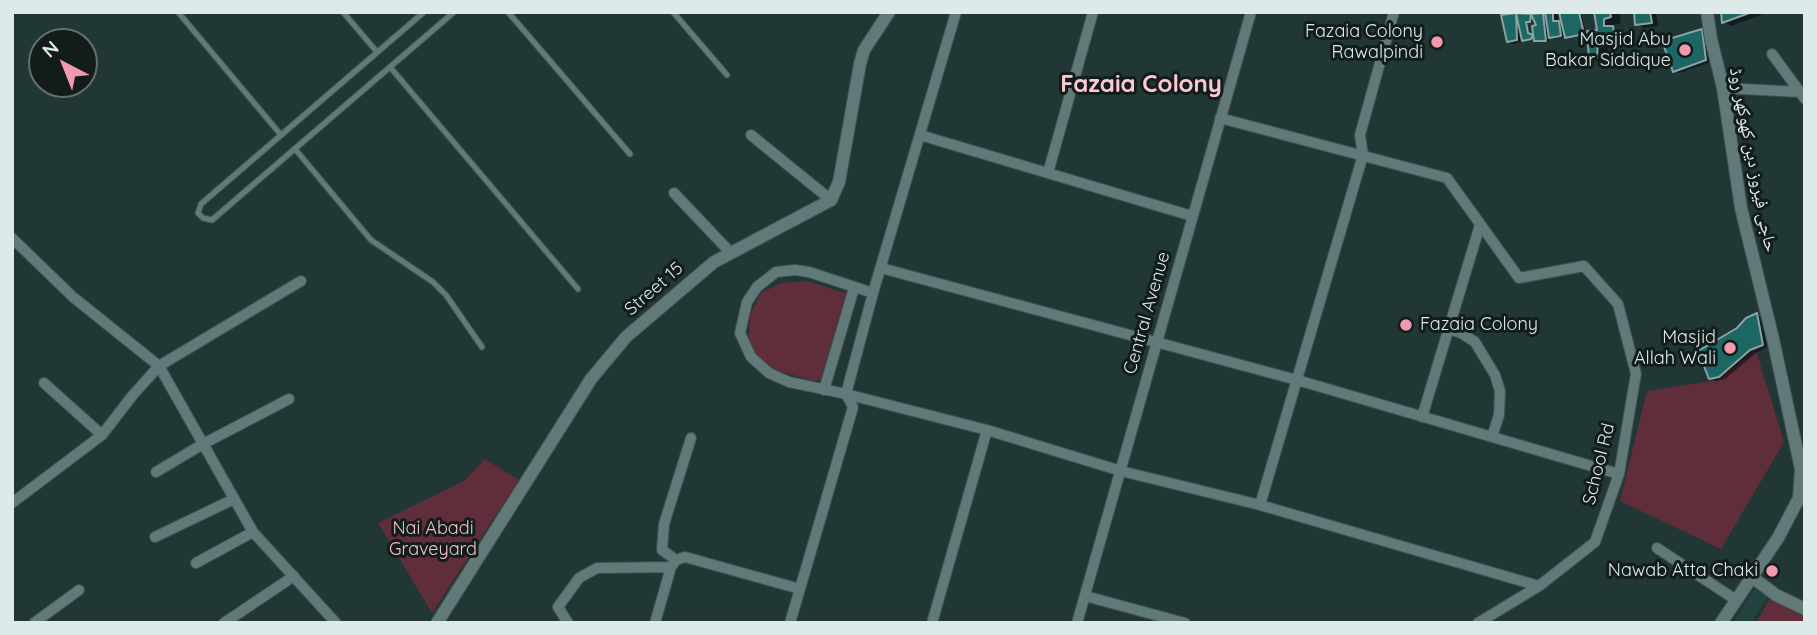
<!DOCTYPE html>
<meta charset="utf-8">
<style>
body{margin:0}
#map{position:relative;width:1817px;height:635px;overflow:hidden;background:#213736;font-family:Quicksand,sans-serif}
canvas{display:block}
.frame{position:absolute;inset:0;border:14px solid #ddeae9;pointer-events:none}
.north{position:absolute;left:28px;top:28px;width:70px;height:70px;box-sizing:border-box;background:#121c1b;border:2px solid #636e6d;border-radius:50%;rotate:318deg;font-size:19px;font-weight:700;line-height:28px;text-align:center;color:#ddeae9}
.north::after{content:'';display:block;margin:auto;width:24px;height:32px;background:#f29aad;clip-path:polygon(50% 0,100% 100%,50% 72%,0 100%)}
</style>
<div id="map">
<canvas width="1817" height="635"></canvas>
<div class="frame"></div>
<div class="north">N</div>
</div>
<script>
const g = document.querySelector('canvas').getContext('2d');
g.lineJoin = 'round';
function fill(path, color) { g.fillStyle = color; g.fill(path, 'evenodd'); }
const toPath = rows => new Path2D(rows.map(r => 'M' + r).join(''));
function strokePath(path, color, width, dash) { g.strokeStyle = color; g.lineWidth = width; g.lineCap = dash ? 'butt' : 'round'; g.setLineDash(dash || []); g.stroke(path); }
function label(font, color, halo, rows, align = 'center') {
  g.font = font + ' Quicksand,"Noto Naskh Arabic",sans-serif'; g.lineWidth = 6; g.setLineDash([]); g.textBaseline = 'middle'; g.strokeStyle = halo; g.fillStyle = color; for (const [text, x, y, turn = 0] of rows) {
    g.save(); g.translate(x, y); g.rotate((+turn || 0) * Math.PI / 180); g.textAlign = isNaN(turn) ? turn : align; if (halo) g.strokeText(text, 0, 0); g.fillText(text, 0, 0); g.restore();
  }
}
fill(toPath([
 [1755,588,1768,596,1751,623,1733,623]
]), '#224240');
fill(toPath([
 [806,281,846,293,821,379,813,381,776,370,763,362,753,349,749,336,750,315,761,293,781,283],
 [1756,350,1784,442,1721,549,1620,501,1647,391,1718,380],
 [485,459,519,480,432,613,378,523,464,481],
 [1771,597,1805,614,1805,623,1756,623]
]), '#5f2e3a');
fill(toPath([
 [1546,12,1558,13,1558,23,1564,26,1561,12,1581,12,1586,33,1599,32,1596,12,1619,12,1621,23,1614,25,1614,28,1623,33,1625,43,1608,47,1607,63,1601,64,1591,58,1589,34,1555,39,1548,35,1549,42,1538,42,1535,40,1539,27,1542,15,1547,18],
 [1636,12,1656,12,1658,26,1644,28,1637,24],
 [1723,12,1769,12,1731,26,1724,22],
 [1516,15,1531,16,1531,21,1526,21,1528,35,1533,37,1524,41,1522,39,1522,42,1513,44,1508,41],
 [1702,31,1707,34,1711,62,1679,73,1674,70],
 [1757,315,1762,318,1767,347,1756,353,1725,379,1716,381,1710,378,1738,329]
]), '#0007');
const building = toPath([
 [1545,12,1553,12,1553,21,1559,21,1561,36,1549,38,1545,12],
 [1559,12,1579,12,1584,34,1565,38,1559,12],
 [1594,12,1610,12,1611,17,1604,19,1604,26,1613,26,1615,38,1598,41,1597,58,1589,59,1587,31,1597,30,1594,12],
 [1634,12,1650,12,1652,23,1635,25,1634,12],
 [1721,12,1752,12,1722,23,1721,12],
 [1516,13,1517,40,1507,42,1501,15,1516,13],
 [1516,13,1531,14,1530,22,1526,22,1528,33,1533,35,1531,39,1522,41,1516,13],
 [1543,13,1546,41,1534,41,1532,26,1536,25,1531,14,1543,13],
 [1702,29,1706,60,1673,72,1662,41,1702,29],
 [1757,313,1763,345,1750,350,1719,377,1709,379,1698,351,1737,328,1746,318,1757,313]
]);
fill(building, '#1c6663');
strokePath(building, '#8aa3a2', 2);
const service = toPath([
 [178,12,281,135],
 [343,12,377,52],
 [424,12,201,204,198,213,203,218,212,220,454,12],
 [508,12,630,154],
 [673,12,727,75],
 [390,67,578,289],
 [295,149,371,240,433,282,446,295,482,347]
]);
const minor = toPath([
 [1772,54,1800,92],
 [1723,88,1800,92,1805,99],
 [1220,118,1447,178,1519,278,1584,266,1618,304,1636,374,1619,474,1595,542,1539,586,1478,623],
 [751,135,831,200],
 [920,135,1192,216],
 [1048,173,1093,12],
 [674,193,730,252],
 [12,238,73,297,159,366,301,281],
 [881,268,1297,380,1619,474],
 [873,293,809,272,795,270,776,272,757,287,747,302,740,333,751,357,769,373,789,382,846,394,987,430,1121,471,1260,505,1539,586],
 [1449,329,1461,333,1475,342,1495,375,1500,391,1499,415,1492,437],
 [44,383,102,435],
 [824,390,854,288],
 [1422,417,1480,225],
 [156,472,203,444,289,399],
 [12,503,102,435,132,396,159,366,253,532,336,623],
 [1260,505,1363,155,1360,135,1394,12],
 [155,537,234,499],
 [1657,548,1736,600],
 [676,560,662,550,664,524,691,438],
 [196,563,253,532],
 [1085,596,1185,623],
 [34,623,79,590],
 [224,623,294,576],
 [568,623,558,607,579,578,597,568,671,567],
 [655,623,671,567,676,560,685,557,800,589],
 [790,623,851,414,853,407,846,394,873,293,956,12],
 [932,623,987,430],
 [1077,623,1251,12]
]);
const tertiary = toPath([
 [1707,12,1711,39,1723,88,1741,208,1773,339,1801,469,1799,498,1778,538,1721,623],
 [1752,577,1776,595,1805,609],
 [437,623,591,379,626,337,714,262,831,200,839,182,860,64,864,50,889,12]
]);
strokePath(service, '#3f5352', 7);
strokePath(minor, '#3f5352', 12);
strokePath(tertiary, '#3f5352', 14);
strokePath(service, '#617978', 5);
strokePath(minor, '#617978', 10);
strokePath(tertiary, '#617978', 12);
for (const [x, y, r, color] of [
 [1437,42,7,"#f29aad"],
 [1685,50,7,"#f29aad"],
 [1406,325,7,"#f29aad"],
 [1730,348,7,"#f29aad"],
 [1772,571,7,"#f29aad"]
]) { const dot = new Path2D(); dot.arc(x, y, r, 0, 2 * Math.PI); g.fillStyle = color; g.fill(dot); strokePath(dot, '#121c1b', 2.5); }
label('18px', '#ddeae9', '#121c1b', [
 ["Fazaia Colony",1423,32],
 ["Rawalpindi",1423,53],
 ["Masjid Abu",1671,40],
 ["Bakar Siddique",1671,61],
 ["Fazaia Colony",1420,325,"left"],
 ["Masjid",1716,338],
 ["Allah Wali",1716,359],
 ["Nawab Atta Chaki",1758,571]
], 'right');
label('18px', '#ddeae9', '#121c1b', [
 ["حاجی فیروز دین کھوکھر روڈ",1753,160,79],
 ["Street 15",654,289,-41],
 ["Central Avenue",1147,313,-74],
 ["School Rd",1599,464,-76]
]);
label('18px', '#f3c0ca', '#121c1b', [
 ["Nai Abadi",433,529],
 ["Graveyard",433,550]
]);
label('bold 24px', '#fcc8d2', '#121c1b', [
 ["Fazaia Colony",1141,85]
]);
</script>
